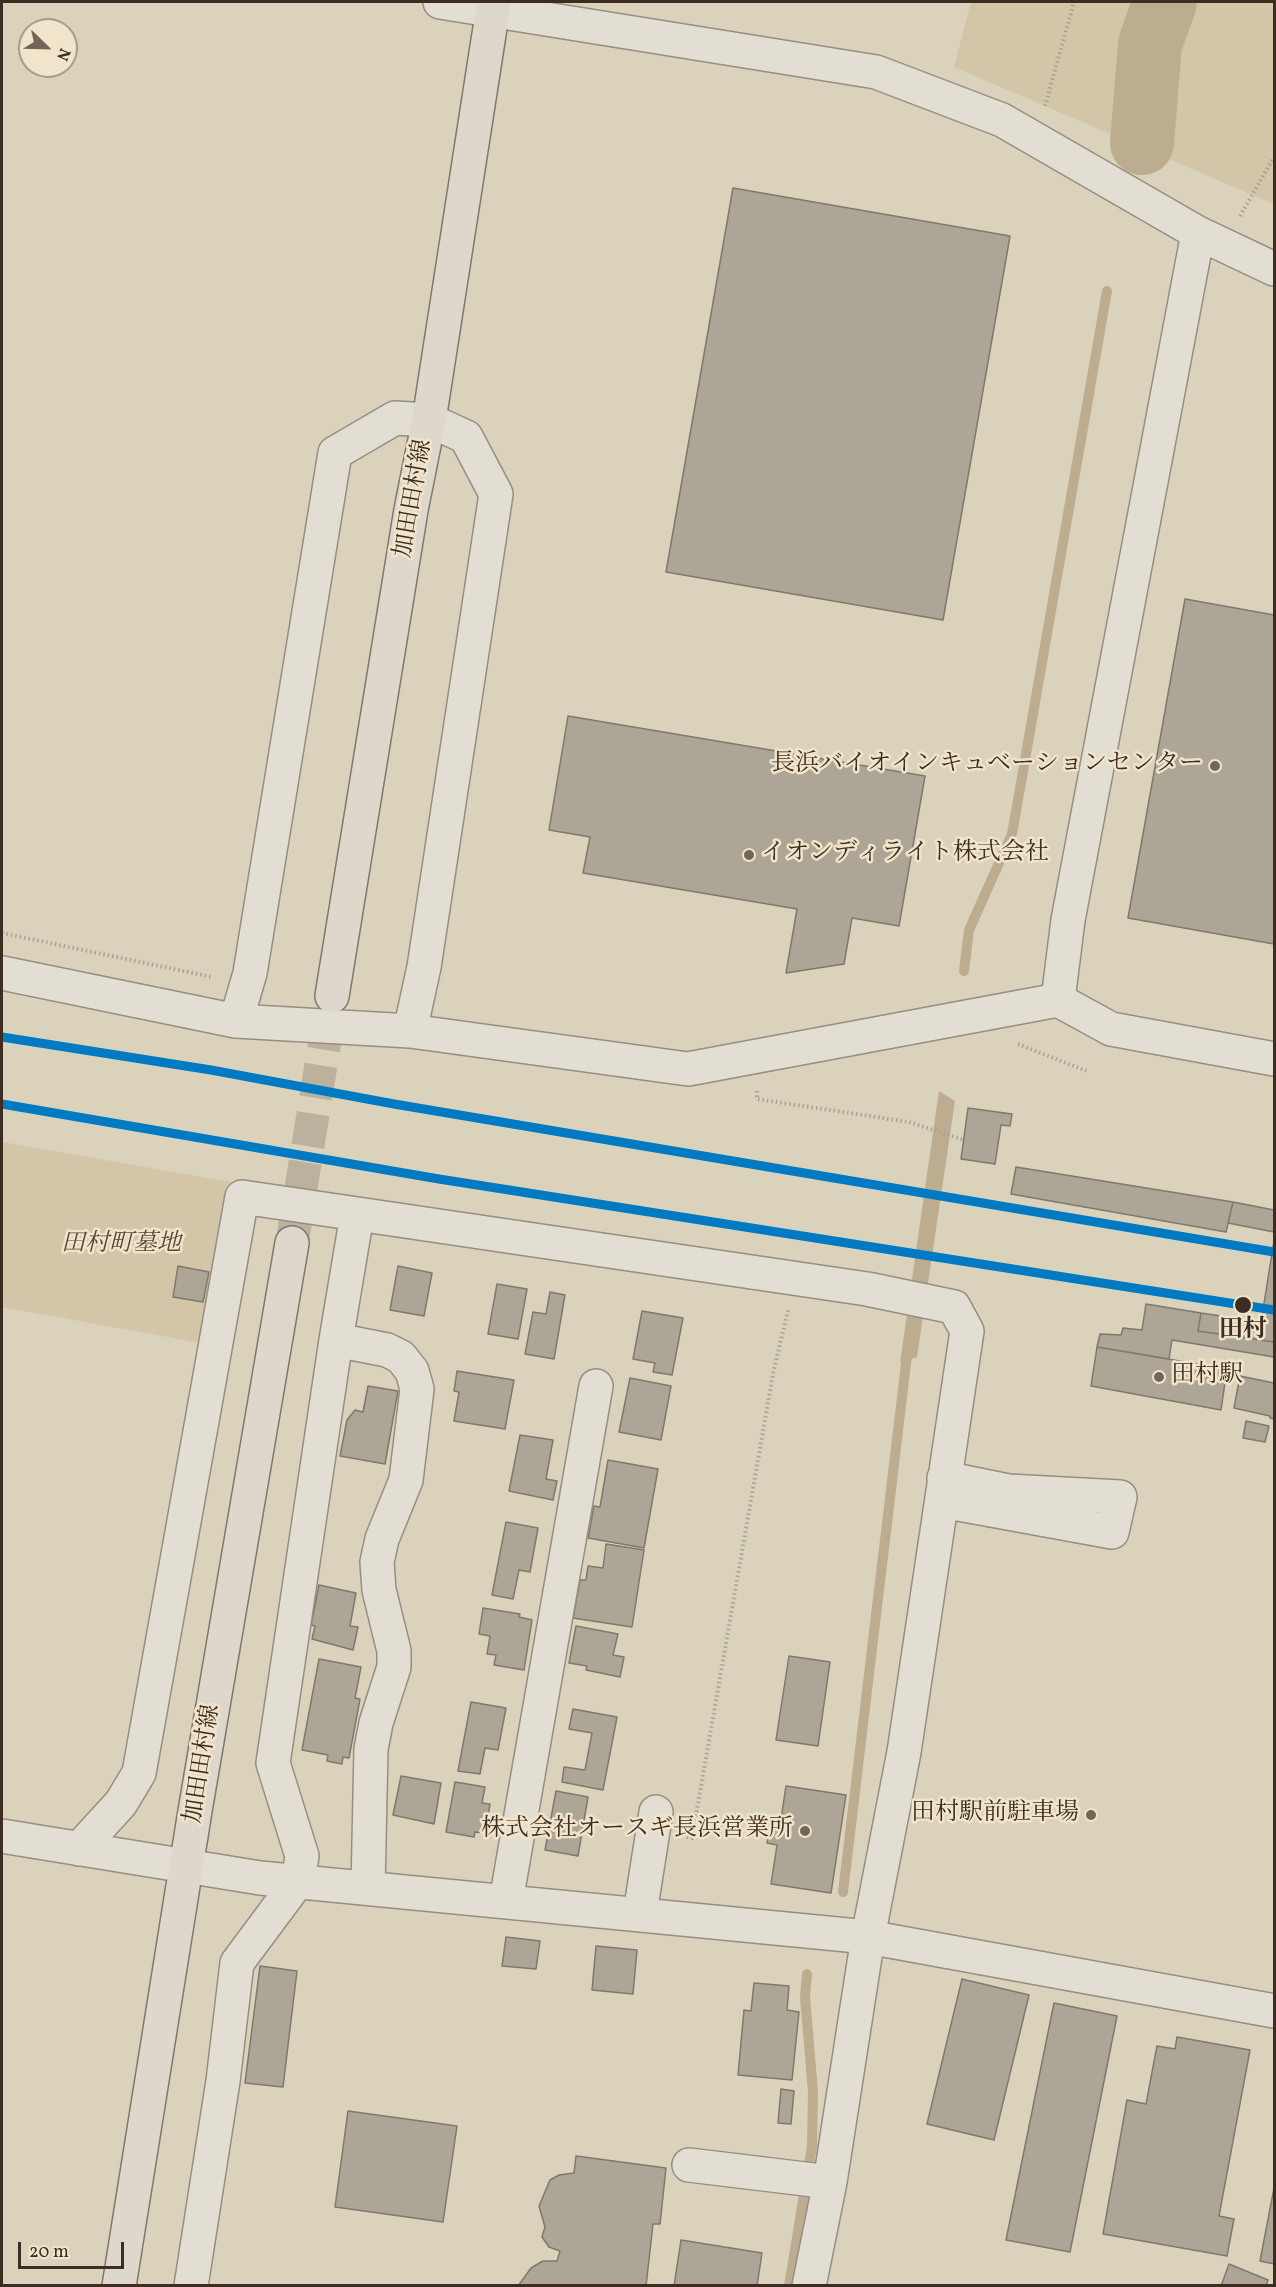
<!DOCTYPE html>
<meta charset="utf-8">
<style>
body{margin:0}
#map{position:relative;width:1276px;height:2287px;overflow:hidden;background:#dbd2bc;font-family:Vollkorn,serif}
canvas{display:block}
.frame{position:absolute;inset:0;border:3px solid #3d2c21;pointer-events:none}
.north{position:absolute;left:18px;top:18px;width:60px;height:60px;box-sizing:border-box;background:#f0e5cb;border:2px solid #a89b87;border-radius:50%;rotate:113deg;font-size:16px;font-weight:700;line-height:24px;text-align:center;color:#3d2c21}
.north::after{content:'';display:block;margin:auto;width:21px;height:27px;background:#746657;clip-path:polygon(50% 0,100% 100%,50% 72%,0 100%)}
.scale{position:absolute;left:18px;top:2242px;width:106px;height:27px;box-sizing:border-box;border:3px solid #3d2c21;border-top:0;padding-left:8px;font-size:18px;line-height:21px;white-space:nowrap;color:#3d2c21;-webkit-text-stroke:4px #f0e5cb;paint-order:stroke}
</style>
<div id="map">
<canvas width="1276" height="2287"></canvas>
<div class="frame"></div>
<div class="north">N</div>
<div class="scale">20 m</div>
</div>
<script>
const g = document.querySelector('canvas').getContext('2d');
g.lineJoin = 'round';
function fill(path, color) { g.fillStyle = color; g.fill(path, 'evenodd'); }
const toPath = rows => new Path2D(rows.map(r => 'M' + r).join(''));
function strokePath(path, color, width, dash) { g.strokeStyle = color; g.lineWidth = width; g.lineCap = dash ? 'butt' : 'round'; g.setLineDash(dash || []); g.stroke(path); }
function label(font, color, halo, rows, align = 'center') {
  g.font = font + ' Vollkorn,"Noto Serif JP",serif'; g.lineWidth = 5; g.setLineDash([]); g.textBaseline = 'middle'; g.strokeStyle = halo; g.fillStyle = color; for (const [text, x, y, turn = 0] of rows) {
    g.save(); g.translate(x, y); g.rotate((+turn || 0) * Math.PI / 180); g.textAlign = isNaN(turn) ? turn : align; if (halo) g.strokeText(text, 0, 0); g.fillText(text, 0, 0); g.restore();
  }
}
fill(toPath([
 [971,2,1274,2,1274,204,954,67],
 [2,1142,231,1182,206,1344,2,1307]
]), '#d2c5a8');
fill(toPath([
 [939,1091,955,1101,917,1357,900,1363]
]), '#bcad91');
strokePath(toPath([
 [964,971,969,930,1012,834,1107,291],
 [843,1892,908,1347],
 [789,2286,812,2146,813,2092,805,1997,807,1974]
]), '#bcad91', 10);
strokePath(toPath([
 [1142,143,1150,44,1165,2]
]), '#bcad91', 64);
const building = toPath([
 [733,188,1010,236,943,620,666,572,733,188],
 [1185,599,1274,615,1274,944,1128,918,1185,599],
 [568,716,925,776,899,926,852,918,844,964,786,973,797,909,583,873,590,837,549,830,568,716],
 [968,1108,1012,1114,1010,1126,1001,1125,995,1164,961,1159,968,1108],
 [1016,1167,1233,1202,1226,1232,1011,1194,1016,1167],
 [1233,1202,1274,1210,1274,1232,1228,1223,1233,1202],
 [1274,1241,1274,1342,1198,1331,1201,1313,1261,1322,1274,1241],
 [178,1266,209,1272,203,1302,173,1297,178,1266],
 [398,1266,432,1273,424,1316,390,1310,398,1266],
 [497,1284,527,1289,518,1339,488,1334,497,1284],
 [550,1292,565,1295,554,1359,525,1354,533,1312,546,1314,550,1292],
 [1146,1304,1201,1313,1198,1331,1274,1342,1274,1357,1172,1340,1169,1359,1097,1347,1100,1334,1121,1335,1123,1328,1142,1330,1146,1304],
 [642,1311,683,1318,672,1375,653,1372,655,1363,633,1359,642,1311],
 [1097,1347,1227,1369,1221,1410,1091,1386,1097,1347],
 [457,1371,514,1380,505,1429,454,1421,459,1392,454,1391,457,1371],
 [1240,1376,1274,1383,1274,1419,1270,1418,1270,1416,1234,1408,1240,1376],
 [630,1378,671,1386,661,1440,619,1432,630,1378],
 [368,1386,398,1391,385,1464,340,1456,347,1420,355,1410,363,1412,368,1386],
 [1246,1421,1269,1426,1265,1442,1243,1438,1246,1421],
 [520,1435,553,1440,546,1479,557,1481,553,1500,509,1491,520,1435],
 [608,1460,658,1469,644,1548,588,1538,594,1506,600,1507,608,1460],
 [506,1522,538,1528,530,1572,519,1570,513,1599,492,1595,506,1522],
 [606,1544,644,1550,632,1627,573,1618,580,1580,586,1580,588,1566,603,1568,606,1544],
 [319,1585,356,1593,350,1626,358,1627,353,1650,312,1639,315,1626,311,1625,319,1585],
 [483,1608,520,1614,519,1617,532,1620,524,1670,494,1665,496,1655,487,1654,490,1636,479,1634,483,1608],
 [576,1626,618,1634,613,1655,624,1657,620,1677,586,1670,587,1666,569,1663,576,1626],
 [789,1656,830,1662,818,1746,776,1740,789,1656],
 [319,1659,361,1667,355,1698,360,1699,349,1758,343,1757,342,1764,327,1761,328,1755,302,1750,319,1659],
 [471,1702,506,1708,498,1750,485,1748,480,1774,458,1771,471,1702],
 [573,1709,617,1717,603,1790,562,1782,564,1767,585,1770,592,1733,569,1729,573,1709],
 [401,1776,441,1783,434,1824,393,1815,401,1776],
 [455,1782,485,1787,482,1803,490,1804,485,1833,475,1832,474,1837,446,1832,455,1782],
 [786,1786,846,1795,831,1893,771,1884,777,1845,767,1843,771,1817,781,1819,786,1786],
 [556,1791,588,1797,578,1856,545,1850,556,1791],
 [506,1937,540,1941,536,1969,502,1966,506,1937],
 [596,1946,637,1950,633,1994,592,1990,596,1946],
 [260,1966,297,1971,283,2087,245,2083,260,1966],
 [962,1979,1029,1995,994,2140,927,2124,962,1979],
 [754,1983,789,1986,787,2010,799,2012,792,2080,738,2075,744,2010,751,2011,754,1983],
 [1054,2003,1117,2016,1070,2252,1006,2240,1054,2003],
 [1177,2037,1250,2050,1219,2216,1234,2219,1227,2256,1103,2234,1127,2100,1146,2104,1157,2046,1175,2049,1177,2037],
 [781,2089,794,2091,791,2124,778,2123,781,2089],
 [348,2111,457,2126,443,2222,335,2207,348,2111],
 [576,2156,666,2168,660,2224,653,2224,646,2286,518,2286,531,2268,543,2261,557,2261,560,2251,549,2247,542,2237,545,2227,539,2206,550,2180,559,2175,574,2173,576,2156],
 [1274,2188,1274,2264,1260,2261,1274,2188],
 [681,2240,762,2253,757,2286,674,2286,681,2240],
 [1229,2264,1268,2280,1266,2286,1221,2286,1229,2264]
]);
fill(building, '#ada697');
strokePath(building, '#7f786c', 1.5);
strokePath(toPath([
 [292,1243,332,998]
]), '#bbb19d', 33, [33, 16]);
const minor = toPath([
 [440,2,876,72,1002,120,1198,233,1068,920,1058,1000],
 [1198,233,1274,269],
 [2,973,236,1021,410,1031,688,1069,1058,1000,1111,1029,1274,1059],
 [236,1021,250,973,335,453,395,418,429,420,466,437,496,494,424,967,410,1031],
 [336,1340,387,1350,401,1357,412,1371,417,1389,406,1480,382,1539,377,1562,379,1590,394,1651,394,1667,376,1723,371,1749,368,1888],
 [942,1501,1112,1532,1120,1497,1008,1491,944,1478],
 [2,1836,260,1878,868,1937,1274,2011],
 [79,1849,121,1803,139,1773,242,1197,867,1289,954,1307,967,1331,904,1752,868,1937,830,2182,809,2286],
 [506,1901,596,1386],
 [640,1913,656,1812],
 [689,2165,830,2182],
 [191,2286,223,2081,237,1963,298,1881,302,1856,273,1763,336,1340,357,1215]
]);
const major = toPath([
 [332,996,411,510,429,420,494,2],
 [119,2286,195,1811,292,1243]
]);
strokePath(minor, '#958e81', 36);
strokePath(major, '#7f786c', 36);
strokePath(toPath([
 [1045,106,1074,2],
 [1240,216,1274,157],
 [2,933,212,977],
 [1018,1044,1089,1072],
 [757,1091,757,1099,909,1122,964,1140],
 [687,1837,692,1838,773,1374,788,1310]
]), '#a6a298', 4, [1.5, 3]);
strokePath(minor, '#e3ded3', 33);
strokePath(major, '#ded8cc', 33);
strokePath(toPath([
 [2,1037,211,1070,394,1104,1274,1252],
 [2,1104,439,1179,1274,1310]
]), '#007ac2', 9);
for (const [x, y, r, color] of [
 [1215,766,6,"#746657"],
 [749,855,6,"#746657"],
 [1243,1305,9,"#3d2c21"],
 [1159,1377,6,"#746657"],
 [1091,1815,6,"#746657"],
 [805,1831,6,"#746657"]
]) { const dot = new Path2D(); dot.arc(x, y, r, 0, 2 * Math.PI); g.fillStyle = color; g.fill(dot); strokePath(dot, '#f0e5cb', 2); }
label('24px', '#3d2c21', '#f0e5cb', [
 ["加田田村線",415,499,-80],
 ["加田田村線",204,1764,-81]
]);
label('24px', '#3d2c21', '#f0e5cb', [
 ["長浜バイオインキュベーションセンター",1203,766],
 ["イオンディライト株式会社",761,855,"left"],
 ["田村駅",1171,1377,"left"],
 ["田村駅前駐車場",1079,1815],
 ["株式会社オースギ長浜営業所",793,1831]
], 'right');
label('italic 24px', '#594839', '#f0e5cb', [
 ["田村町墓地",121,1246]
]);
label('bold 24px', '#3d2c21', '#f0e5cb', [
 ["田村",1243,1332]
]);
</script>
